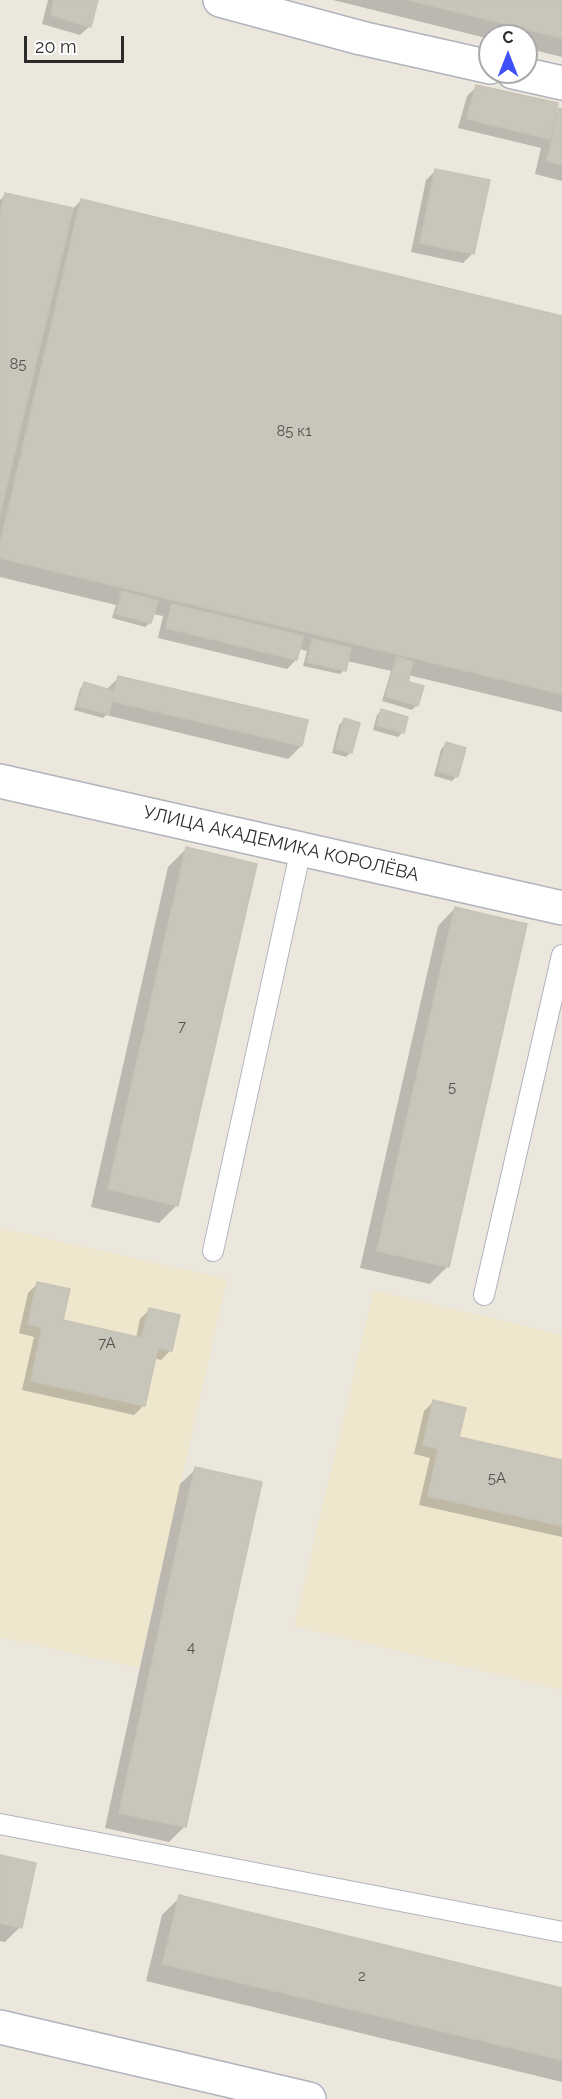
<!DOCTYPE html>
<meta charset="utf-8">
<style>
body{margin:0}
#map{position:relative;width:562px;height:2099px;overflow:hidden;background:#ece7dd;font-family:Raleway,sans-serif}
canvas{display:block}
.north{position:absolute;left:478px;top:24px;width:60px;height:60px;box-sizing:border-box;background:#fff;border:2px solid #aaa;border-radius:50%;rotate:0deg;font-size:16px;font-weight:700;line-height:24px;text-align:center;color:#2b2b2b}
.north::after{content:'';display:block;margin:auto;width:21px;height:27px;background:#4050f6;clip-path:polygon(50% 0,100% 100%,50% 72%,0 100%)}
.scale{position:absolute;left:24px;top:36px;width:100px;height:27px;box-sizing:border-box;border:3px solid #2b2b2b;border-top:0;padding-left:8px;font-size:18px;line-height:21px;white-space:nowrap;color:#2b2b2b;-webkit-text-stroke:4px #fff;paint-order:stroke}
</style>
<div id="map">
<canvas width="562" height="2099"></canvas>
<div class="north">С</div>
<div class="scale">20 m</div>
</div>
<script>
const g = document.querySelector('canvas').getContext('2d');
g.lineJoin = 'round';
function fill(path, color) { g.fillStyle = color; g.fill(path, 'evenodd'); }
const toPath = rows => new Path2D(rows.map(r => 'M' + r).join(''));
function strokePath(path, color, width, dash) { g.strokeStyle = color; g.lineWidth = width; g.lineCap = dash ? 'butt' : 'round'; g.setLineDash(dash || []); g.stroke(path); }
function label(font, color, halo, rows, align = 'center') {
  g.font = font + ' Raleway,sans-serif'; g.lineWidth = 6; g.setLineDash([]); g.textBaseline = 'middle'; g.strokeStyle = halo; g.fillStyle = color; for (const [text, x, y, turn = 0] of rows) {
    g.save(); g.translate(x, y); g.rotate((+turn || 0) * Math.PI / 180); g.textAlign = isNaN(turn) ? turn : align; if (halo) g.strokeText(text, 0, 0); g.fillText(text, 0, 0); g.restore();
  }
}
fill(toPath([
 [0,1228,227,1279,139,1668,0,1637],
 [374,1290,562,1335,562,1690,294,1626]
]), '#eee6cd');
fill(toPath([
 [48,0,97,0,90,26,80,35,42,24],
 [333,0,562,0,562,57,526,48,526,36,490,36,490,39],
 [476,87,554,115,560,110,562,110,562,181,535,174,541,148,458,128,467,96],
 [436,170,472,254,463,263,411,252,426,180],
 [5,195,72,210,81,200,562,317,562,712,408,675,406,683,417,705,412,710,382,701,391,671,347,661,344,670,340,674,303,666,307,651,299,649,296,660,287,669,158,638,163,616,153,614,150,623,145,627,112,618,116,605,0,577,0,200],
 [119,677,301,746,288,759,106,715,103,718,74,710,80,689,84,684,106,690],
 [382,710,406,718,402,733,398,737,373,730,377,715],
 [344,720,351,752,346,757,332,753,339,725],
 [446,744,457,776,452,781,434,776,441,749],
 [186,849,177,1205,159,1223,91,1207,168,867],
 [455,908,448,1266,430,1284,360,1268,438,926],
 [37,1284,62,1321,136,1338,140,1319,149,1310,171,1350,161,1360,154,1358,144,1405,134,1415,22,1390,34,1337,19,1333,28,1293],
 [433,1402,458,1438,562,1462,562,1537,419,1505,430,1458,414,1454,424,1411],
 [196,1469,185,1826,169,1842,105,1828,180,1484],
 [0,1856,20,1927,5,1942,0,1941],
 [180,1897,562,1989,562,2082,146,1981,162,1915]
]), '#0003');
const building = toPath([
 [54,0,98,0,91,27,51,15,54,0],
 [409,0,562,0,562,38,409,0],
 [476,85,558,103,550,139,467,119,476,85],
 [559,108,562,109,562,165,547,161,559,108],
 [435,169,490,180,474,254,420,243,435,169],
 [5,193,73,208,0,513,0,215,5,193],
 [81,199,562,316,562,694,0,558,0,545,81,199],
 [122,591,158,601,151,623,116,614,122,591],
 [172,604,303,636,297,660,166,628,172,604],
 [312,639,351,648,346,671,307,662,312,639],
 [397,657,413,662,408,682,391,677,397,657],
 [118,676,308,720,302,746,112,701,118,676],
 [391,677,424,686,418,706,386,696,391,677],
 [84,682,114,691,109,714,77,706,84,682],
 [381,709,408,717,404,733,377,725,381,709],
 [344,718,360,723,352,753,336,749,344,718],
 [446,742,466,748,458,777,438,771,446,742],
 [186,847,257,864,178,1206,108,1189,186,847],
 [455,907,527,924,449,1267,377,1251,455,907],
 [37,1282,70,1289,63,1320,142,1338,149,1308,180,1315,172,1351,158,1348,145,1406,31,1381,42,1327,28,1324,37,1282],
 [433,1400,466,1408,459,1437,562,1460,562,1526,428,1496,438,1449,423,1445,433,1400],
 [195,1467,262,1482,186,1827,119,1813,195,1467],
 [0,1855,36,1863,22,1928,0,1923,0,1855],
 [179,1895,562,1988,562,2060,163,1964,179,1895]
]);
fill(building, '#c8c5bb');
strokePath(building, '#c8c3b7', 1.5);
const lane = toPath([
 [213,1251,301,849],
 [484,1295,562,955],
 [0,1824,562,1932]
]);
const street = toPath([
 [220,0,361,38,490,67],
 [513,72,562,83],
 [0,781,562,908],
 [0,2027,309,2099]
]);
strokePath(lane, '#b1b2be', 22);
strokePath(street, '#b1b2be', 36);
strokePath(lane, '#fff', 20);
strokePath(street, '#fff', 33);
label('15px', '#52524f', null, [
 ["85",18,364],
 ["85 к1",294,431],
 ["7",182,1026],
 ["5",452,1087],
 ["7А",107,1343],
 ["5А",497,1478],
 ["4",191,1647],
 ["2",362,1976]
]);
label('18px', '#2b2b2b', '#fff', [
 ["УЛИЦА АКАДЕМИКА КОРОЛЁВА",281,844,13]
]);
</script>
